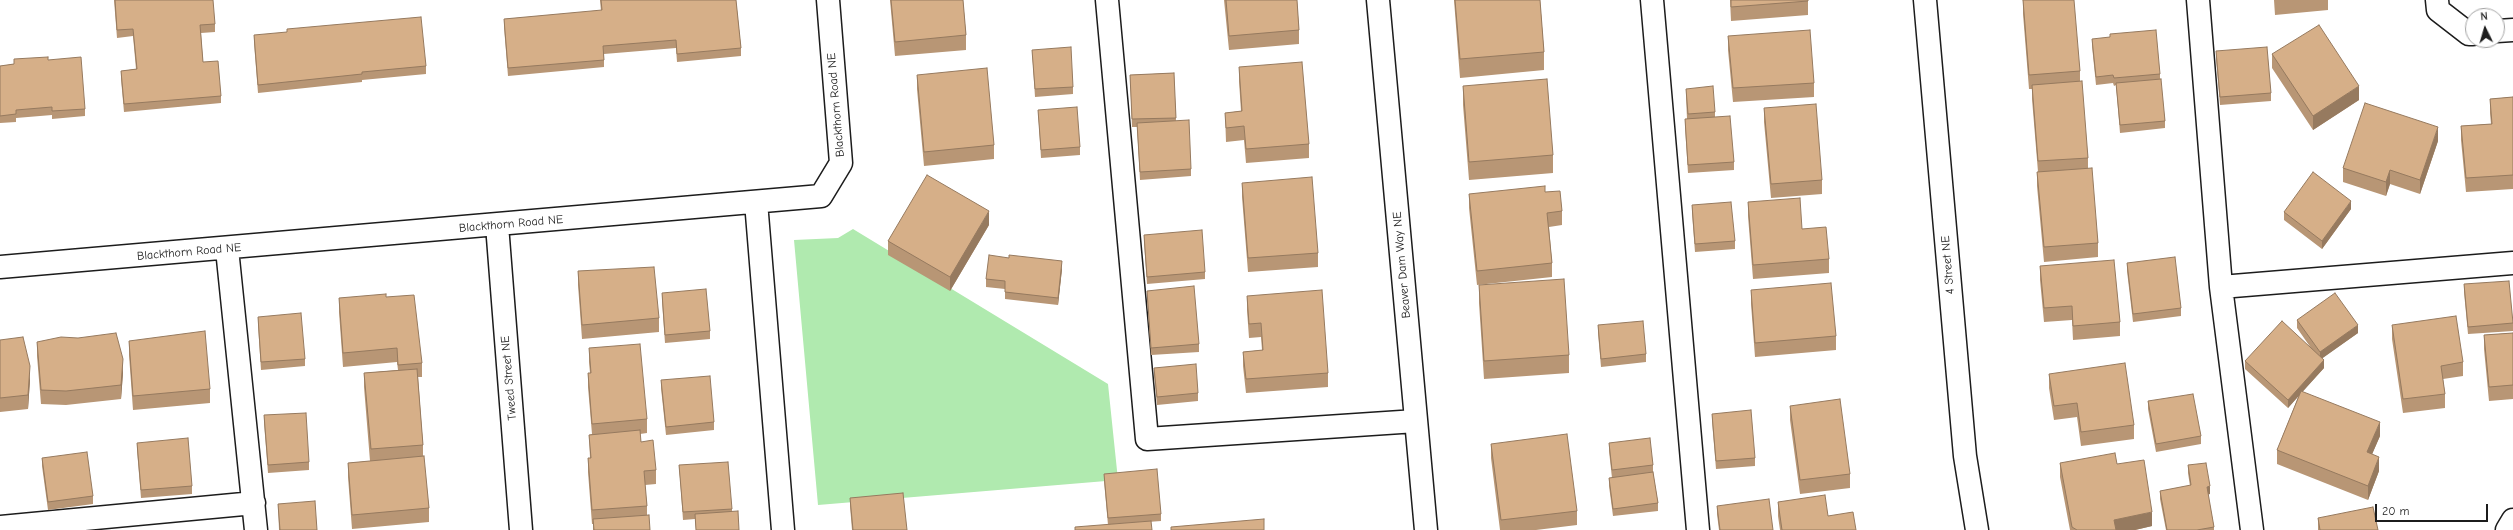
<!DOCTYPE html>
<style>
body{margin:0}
#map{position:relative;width:2513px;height:530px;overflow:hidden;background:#fff;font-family:"Comic Neue",sans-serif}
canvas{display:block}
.north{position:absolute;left:2465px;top:8px;width:40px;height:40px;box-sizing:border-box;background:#fff;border:1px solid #a4a4a4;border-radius:50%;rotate:355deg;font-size:11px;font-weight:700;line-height:16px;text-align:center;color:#1c1c1c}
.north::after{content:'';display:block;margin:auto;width:14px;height:18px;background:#1c1c1c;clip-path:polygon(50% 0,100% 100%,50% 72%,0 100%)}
.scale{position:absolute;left:2375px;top:504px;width:113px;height:18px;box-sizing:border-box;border:2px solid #1c1c1c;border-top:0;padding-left:5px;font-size:12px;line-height:14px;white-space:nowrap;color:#1c1c1c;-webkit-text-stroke:3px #fff;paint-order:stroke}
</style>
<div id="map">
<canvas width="2513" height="530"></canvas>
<div class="north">N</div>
<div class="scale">20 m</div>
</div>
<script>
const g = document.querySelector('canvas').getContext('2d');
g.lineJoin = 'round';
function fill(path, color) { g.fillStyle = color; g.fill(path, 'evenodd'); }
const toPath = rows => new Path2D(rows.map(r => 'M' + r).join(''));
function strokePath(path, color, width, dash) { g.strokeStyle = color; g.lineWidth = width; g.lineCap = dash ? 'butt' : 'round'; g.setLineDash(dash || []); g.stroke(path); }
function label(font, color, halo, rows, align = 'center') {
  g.font = font + ' "Comic Neue",sans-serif'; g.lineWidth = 3.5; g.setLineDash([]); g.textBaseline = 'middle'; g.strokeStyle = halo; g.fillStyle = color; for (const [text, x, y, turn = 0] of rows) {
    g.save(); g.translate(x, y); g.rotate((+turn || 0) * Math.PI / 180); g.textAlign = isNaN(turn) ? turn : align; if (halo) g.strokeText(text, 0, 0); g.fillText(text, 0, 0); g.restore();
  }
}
fill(toPath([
 [853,229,1108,384,1118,480,818,505,794,240,838,238]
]), '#b0eaaf');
const minor = toPath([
 [1107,0,1147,439,1416,421],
 [1378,0,1426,530],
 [1652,0,1698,530],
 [1925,0,1965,456,1977,530],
 [2198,0,2221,287,2252,530],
 [2437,0,2438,10,2469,34,2473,34],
 [2497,31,2513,30],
 [756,202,783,530],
 [497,225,521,530],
 [227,249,256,530],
 [0,267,821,196,841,163,828,0],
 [2221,287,2513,263],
 [0,527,254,503],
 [2507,530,2513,520]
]);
strokePath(minor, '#1c1c1c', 25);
strokePath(minor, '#fff', 22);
fill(toPath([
 [114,0,215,24,215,32,201,33,203,62,221,96,221,103,124,112,121,79,121,71,136,69,133,36,117,38],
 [600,0,736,0,741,48,741,56,677,62,676,48,604,54,604,67,508,76,504,27,504,19,601,11],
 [890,0,963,0,966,35,966,50,895,56],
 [1224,0,1297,0,1299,30,1299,44,1229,50],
 [1454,0,1540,0,1544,52,1544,70,1460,78],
 [1730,0,1808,0,1808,15,1731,21],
 [2023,0,2080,71,2080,81,2088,158,2088,168,2098,243,2098,257,2044,262,2037,186,2037,172,2038,172,2032,99,2032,89,2029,89,2023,14],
 [2274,0,2328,0,2328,10,2275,15],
 [254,35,426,66,426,74,362,80,362,82,258,93,254,43],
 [1728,36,1814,83,1814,97,1733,102,1728,50],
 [2092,39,2160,74,2160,79,2165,121,2165,128,2120,133,2116,85,2114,86,2113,83,2096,85,2092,46],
 [1032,50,1073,87,1073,94,1035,97],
 [2216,51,2271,93,2271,101,2220,105,2216,59],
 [2272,54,2359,100,2313,130,2272,68],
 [14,59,48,60,85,109,85,116,52,119,52,115,16,118,16,122,0,123,0,66,14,64],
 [1239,67,1309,144,1309,158,1246,163,1244,140,1226,142,1225,113,1241,111,1239,81],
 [1174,73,1176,121,1191,169,1191,176,1140,180,1137,127,1132,127,1130,75],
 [917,75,994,145,994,159,924,166,917,89],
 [1463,86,1553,155,1553,173,1469,180,1463,105],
 [1686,89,1715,112,1715,117,1734,162,1734,170,1688,173,1685,127,1685,119,1687,119,1686,96],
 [2513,97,2513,189,2466,192,2461,140,2461,126,2491,124,2490,113,2490,99],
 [1764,108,1822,180,1822,194,1771,198,1764,122],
 [1038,110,1080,147,1080,155,1041,158],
 [2438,141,2420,194,2390,184,2386,196,2343,182,2343,168],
 [1242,183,1318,253,1318,267,1248,272,1242,197],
 [1545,192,1562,211,1562,225,1549,227,1552,263,1552,277,1477,285,1469,208,1469,194],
 [1748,202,1802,229,1829,259,1829,273,1753,279,1748,216],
 [1692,205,1735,241,1735,249,1695,252,1692,213],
 [2351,209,2322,249,2284,220,2284,212],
 [989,225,950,291,888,255,888,241],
 [1144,235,1205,272,1205,279,1147,284,1144,242],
 [1009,258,1062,269,1058,305,1005,299,1005,289,986,287,986,279],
 [2127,263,2181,308,2181,316,2133,322,2127,271],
 [2040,266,2120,322,2120,336,2073,340,2072,320,2044,322,2040,280],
 [578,271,659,318,659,332,582,339,578,285],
 [2464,284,2513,323,2513,331,2468,334,2464,292],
 [1479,285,1569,355,1569,373,1484,379,1479,303],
 [1751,290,1836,336,1836,350,1755,357,1751,304],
 [1147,291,1199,344,1199,352,1151,355,1147,298],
 [662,293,710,331,710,339,665,343,662,301],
 [1247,296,1328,373,1328,387,1246,393,1243,366,1243,352,1262,350,1261,337,1249,338,1247,310],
 [386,297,422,363,422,377,418,377,423,445,423,456,429,508,429,522,352,529,348,477,348,463,370,461,364,387,364,373,398,370,397,362,343,367,339,312,339,298],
 [258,317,305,359,305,366,261,370,258,325],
 [2297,320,2358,333,2322,358,2324,368,2302,392,2380,436,2372,454,2379,471,2368,500,2277,464,2277,450,2299,395,2288,408,2245,369,2245,361,2311,348,2297,328],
 [1598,325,1646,354,1646,362,1601,367,1598,333],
 [2392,325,2463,362,2463,376,2443,379,2445,394,2445,408,2403,413,2392,339],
 [2513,333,2513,399,2489,401,2484,349,2484,335],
 [0,340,30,380,28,409,0,412],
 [129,341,210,389,210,403,133,410,129,355],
 [37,342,123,373,121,399,66,405,41,404,37,356],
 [589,348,647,419,647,433,640,434,641,442,656,470,656,484,645,485,647,506,647,515,650,530,593,530,593,524,592,524,588,472,588,458,590,458,589,435,592,434,588,387,588,373,590,373,589,362],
 [1154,368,1198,393,1198,401,1157,405,1154,375],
 [2049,374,2134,425,2134,439,2081,446,2077,417,2054,420,2049,388],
 [661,380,714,422,714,430,666,435,661,388],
 [2148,401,2201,436,2201,444,2156,452,2148,409],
 [1790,406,1850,474,1850,488,1800,494,1790,420],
 [1712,414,1755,458,1755,466,1716,469,1712,421],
 [264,415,309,462,309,470,268,473,264,423],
 [137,443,192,486,192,494,141,498,137,450],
 [1609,443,1653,465,1653,472,1658,503,1658,511,1613,516,1609,486,1609,478,1612,478,1609,451],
 [1491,444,1577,511,1577,525,1536,530,1500,530,1491,458],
 [42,458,93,496,93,504,48,510,42,466],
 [2060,463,2117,464,2152,526,2135,530,2070,530,2060,477],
 [679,465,732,509,732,512,739,530,696,530,695,519,683,520],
 [2188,465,2210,494,2208,494,2214,527,2214,530,2166,530,2160,499,2160,491,2190,486,2188,473],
 [1104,474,1161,514,1161,521,1108,525,1104,481],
 [850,498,907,530,852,530,850,506],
 [1778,502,1828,516,1856,530,1780,530,1778,516],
 [278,504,317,530,279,530],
 [1717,506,1773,530,1719,530,1717,514],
 [2318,518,2378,530,2318,530]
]), '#b89675');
fill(toPath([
 [2359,86,2359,100,2313,130,2313,116],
 [2438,127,2438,141,2420,194,2420,180],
 [2390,170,2390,184,2386,196,2386,182],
 [2351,201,2351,209,2322,249,2322,241],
 [989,211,989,225,950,291,950,277],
 [1062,261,1062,269,1058,305,1058,298],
 [2358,325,2358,333,2320,360,2320,352],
 [123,359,123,373,121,399,121,385],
 [2324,360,2324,368,2288,408,2288,400],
 [30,366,30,380,28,409,28,395],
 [2380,422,2380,436,2367,466,2367,452],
 [2379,457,2379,471,2368,500,2368,486],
 [2210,486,2210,494,2207,495,2207,487],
 [2152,512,2152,526,2135,530,2114,530,2114,520]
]), '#967a5f');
const building = toPath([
 [115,0,213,0,215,24,200,25,203,62,218,61,221,96,124,104,121,71,137,69,133,29,117,30,115,0],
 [601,0,736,0,741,48,677,54,676,40,603,46,604,60,508,68,504,19,602,10,601,0],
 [891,0,963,0,966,35,895,42,891,0],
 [1226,0,1297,0,1299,30,1229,36,1226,0],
 [1455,0,1540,0,1544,52,1460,59,1455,0],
 [1731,0,1808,0,1808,1,1731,7,1731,0],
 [2023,0,2074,0,2080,71,2029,75,2023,0],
 [421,17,426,66,362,72,362,74,258,85,254,35,287,32,287,29,421,17],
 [2319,25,2359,86,2313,116,2272,54,2319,25],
 [1810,30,1814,83,1733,88,1728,36,1810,30],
 [2156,30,2160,74,2114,78,2113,75,2096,77,2092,39,2110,37,2110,34,2156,30],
 [1071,47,1073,87,1035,89,1032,50,1071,47],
 [2267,47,2271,93,2220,97,2216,51,2267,47],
 [48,57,48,60,81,57,85,109,52,111,52,107,16,110,16,114,0,116,0,66,14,64,14,59,48,57],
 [1302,62,1309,144,1246,149,1244,126,1226,128,1225,113,1242,111,1239,67,1302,62],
 [987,68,994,145,924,152,917,75,987,68],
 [1174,73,1176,118,1132,119,1130,75,1174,73],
 [1547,79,1553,155,1469,162,1463,86,1547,79],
 [2161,79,2165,121,2120,125,2116,83,2161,79],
 [2082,81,2088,158,2038,161,2032,85,2082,81],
 [1713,86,1715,112,1688,114,1686,89,1713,86],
 [2513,97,2513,175,2466,178,2461,126,2492,124,2490,99,2513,97],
 [2365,103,2438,127,2420,180,2390,170,2386,182,2343,168,2365,103],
 [1816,104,1822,180,1771,184,1764,108,1816,104],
 [1077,107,1080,147,1041,150,1038,110,1077,107],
 [1730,116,1734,162,1688,165,1685,119,1730,116],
 [1189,120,1191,169,1140,172,1137,123,1189,120],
 [2092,168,2098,243,2044,247,2037,172,2092,168],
 [2313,172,2351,201,2322,241,2284,212,2313,172],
 [927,175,989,211,950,277,888,241,927,175],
 [1312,177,1318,253,1248,258,1242,183,1312,177],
 [1545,186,1545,192,1560,191,1562,211,1547,213,1552,263,1477,271,1469,194,1545,186],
 [1800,198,1802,229,1826,227,1829,259,1753,265,1748,202,1800,198],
 [1731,202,1735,241,1695,244,1692,205,1731,202],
 [1202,230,1205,272,1147,277,1144,235,1202,230],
 [989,255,1009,258,1009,255,1062,261,1058,298,1005,292,1005,281,986,279,989,255],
 [2175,257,2181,308,2133,314,2127,263,2175,257],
 [2114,260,2120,322,2073,326,2072,306,2044,308,2040,266,2114,260],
 [654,267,659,318,582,325,578,271,654,267],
 [1564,279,1569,355,1484,361,1479,285,1564,279],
 [2509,281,2513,323,2468,327,2464,284,2509,281],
 [1831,283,1836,336,1755,343,1751,290,1831,283],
 [1194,286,1199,344,1151,348,1147,291,1194,286],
 [706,289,710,331,665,335,662,293,706,289],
 [1322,290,1328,373,1246,379,1243,352,1263,350,1261,323,1249,324,1247,296,1322,290],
 [2335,293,2358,325,2320,352,2297,320,2335,293],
 [386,294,386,297,414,295,422,363,398,365,397,348,343,353,339,298,386,294],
 [301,313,305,359,261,362,258,317,301,313],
 [2456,316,2463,362,2441,366,2445,394,2403,399,2392,325,2456,316],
 [1643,321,1646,354,1601,359,1598,325,1643,321],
 [2282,321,2324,360,2288,400,2245,361,2282,321],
 [205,331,210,389,133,396,129,341,205,331],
 [116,333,123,359,121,385,66,391,41,390,37,342,61,337,78,338,116,333],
 [2513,333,2513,385,2489,387,2484,335,2513,333],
 [23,337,30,366,28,395,0,398,0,340,23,337],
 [640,344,647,419,592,424,588,373,591,373,589,348,640,344],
 [2125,363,2134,425,2081,432,2077,403,2054,406,2049,374,2125,363],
 [1196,364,1198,393,1157,397,1154,368,1196,364],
 [417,369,423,445,371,449,364,373,417,369],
 [710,376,714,422,666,427,661,380,710,376],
 [2301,391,2380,422,2367,452,2379,457,2368,486,2277,450,2301,391],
 [2193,394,2201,436,2156,444,2148,401,2193,394],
 [1840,399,1850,474,1800,480,1790,406,1840,399],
 [1751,410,1755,458,1716,461,1712,414,1751,410],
 [306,413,309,462,268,465,264,415,306,413],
 [640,430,641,442,653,440,656,470,644,471,647,506,592,510,588,458,591,458,589,435,640,430],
 [1567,434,1577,511,1501,520,1491,444,1567,434],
 [188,438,192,486,141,490,137,443,188,438],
 [1650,438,1653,465,1612,470,1609,443,1650,438],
 [87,452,93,496,48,502,42,458,87,452],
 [2115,453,2117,464,2144,460,2152,512,2114,520,2116,530,2077,530,2072,527,2060,463,2115,453],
 [424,456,429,508,352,515,348,463,424,456],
 [728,462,732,509,683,512,679,465,728,462],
 [2206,463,2210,486,2207,487,2214,527,2197,530,2167,530,2160,491,2191,485,2188,465,2206,463],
 [1157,469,1161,514,1108,518,1104,474,1157,469],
 [1653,472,1658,503,1613,509,1609,478,1653,472],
 [903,493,907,530,853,530,850,498,903,493],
 [1825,495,1828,516,1853,512,1856,530,1782,530,1778,502,1825,495],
 [1769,499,1773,530,1720,530,1717,506,1769,499],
 [315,501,317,530,280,530,278,504,315,501],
 [2373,507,2378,530,2320,530,2318,518,2373,507],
 [738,511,739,530,696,530,695,514,738,511],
 [649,515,650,530,594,530,593,519,649,515],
 [1264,519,1264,530,1171,530,1171,527,1264,519],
 [1151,521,1152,530,1075,530,1075,527,1151,521]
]);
fill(building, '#d6af88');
strokePath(building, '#967a5f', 1);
label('12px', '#1c1c1c', '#fff', [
 ["Blackthorn Road NE",836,105,-95],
 ["Blackthorn Road NE",511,224,-5],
 ["Blackthorn Road NE",189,252,-5],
 ["Beaver Dam Way NE",1402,265,-95],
 ["4 Street NE",1948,265,-95],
 ["Tweed Street NE",509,378,-95]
]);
</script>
